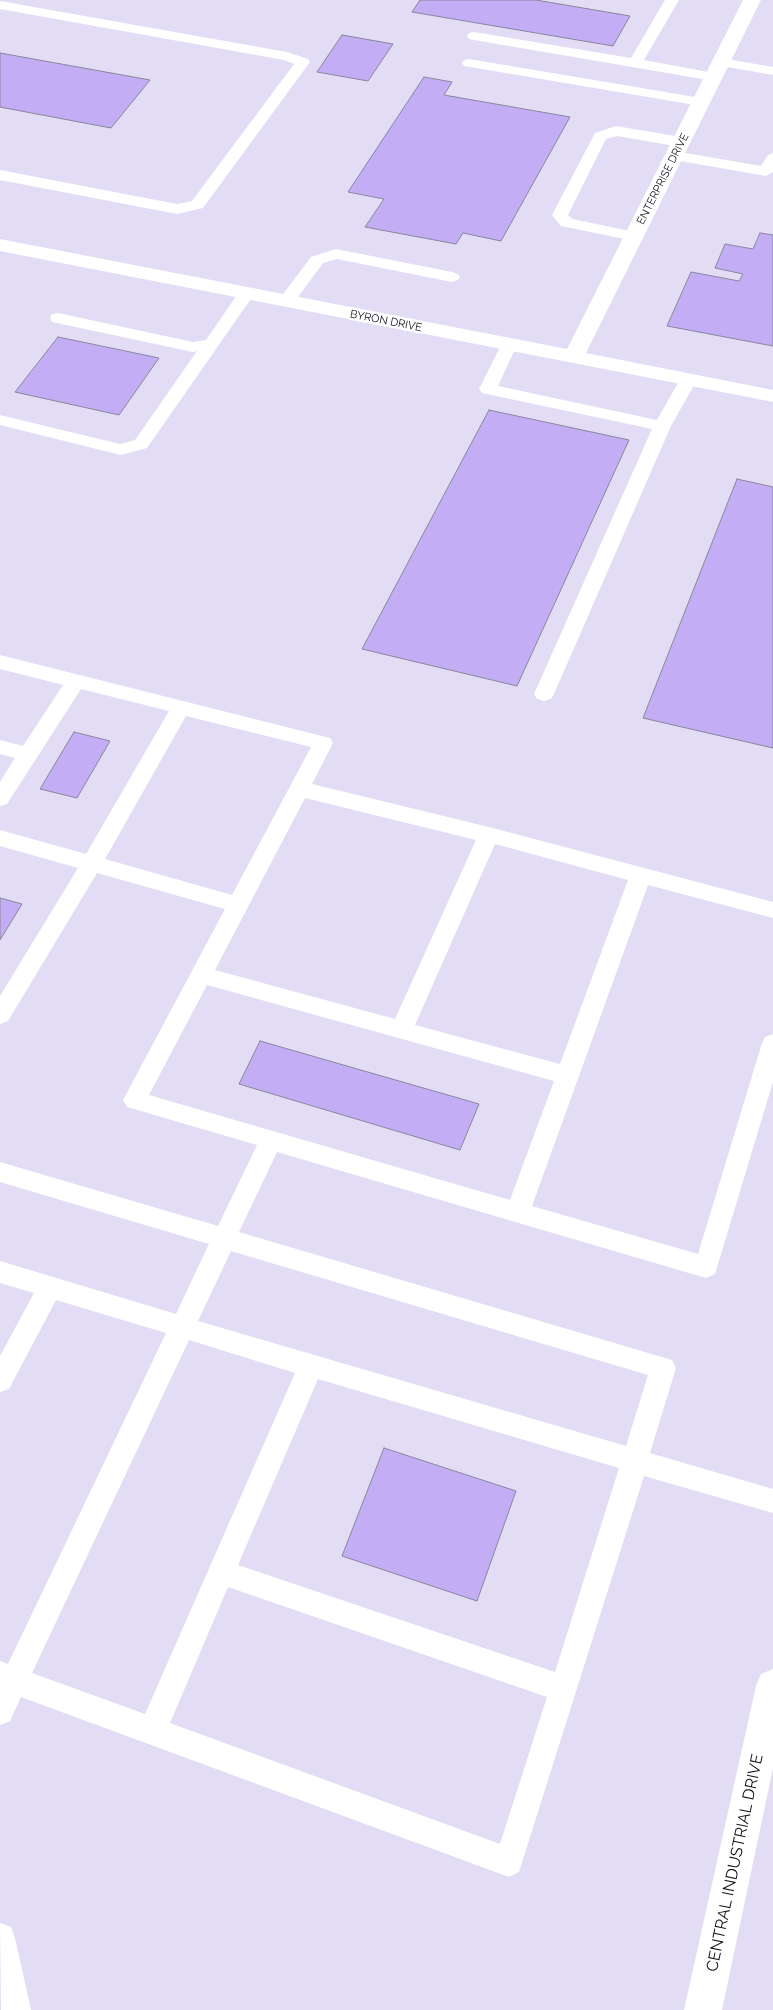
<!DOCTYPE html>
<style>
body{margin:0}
canvas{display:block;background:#e2dcf5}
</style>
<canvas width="773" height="2010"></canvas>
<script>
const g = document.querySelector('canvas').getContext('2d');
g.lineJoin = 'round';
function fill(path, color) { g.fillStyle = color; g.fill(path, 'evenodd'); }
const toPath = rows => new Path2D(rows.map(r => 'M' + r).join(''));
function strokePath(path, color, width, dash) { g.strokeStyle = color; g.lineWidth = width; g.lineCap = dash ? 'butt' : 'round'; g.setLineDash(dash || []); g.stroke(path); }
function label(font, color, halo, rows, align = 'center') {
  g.font = font + ' Raleway,sans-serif'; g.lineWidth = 5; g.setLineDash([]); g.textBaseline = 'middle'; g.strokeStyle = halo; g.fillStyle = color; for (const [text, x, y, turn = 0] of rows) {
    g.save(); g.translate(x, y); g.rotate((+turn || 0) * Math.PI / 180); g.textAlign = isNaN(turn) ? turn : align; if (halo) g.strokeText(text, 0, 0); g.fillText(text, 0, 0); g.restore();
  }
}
const building = toPath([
 [420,0,536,0,630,16,613,46,412,12,420,0],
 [342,35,393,44,368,81,317,72,342,35],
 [0,53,150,80,111,128,0,107,0,53],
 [424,77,452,82,444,95,570,117,501,241,463,233,456,244,365,227,384,199,348,192,424,77],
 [760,233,773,235,773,346,667,326,691,272,739,281,743,274,715,268,725,244,753,249,760,233],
 [58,337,159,358,119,415,15,392,58,337],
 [489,410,629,440,517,686,362,649,489,410],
 [737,479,773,487,773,748,643,718,737,479],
 [74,732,110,741,77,798,40,789,74,732],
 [0,898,22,904,0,940,0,898],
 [260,1041,479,1104,460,1150,239,1084,260,1041],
 [384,1448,516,1491,477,1601,342,1556,384,1448]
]);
fill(building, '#c3aef5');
strokePath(building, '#8b859b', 1);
fill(toPath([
 [665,0,679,0,644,60,719,74,721,77,719,80,714,81,474,40,469,39,467,36,469,33,474,32,631,58,665,0],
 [0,1,287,52,308,59,310,62,203,208,177,214,0,180,0,170,177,204,192,201,294,64,284,60,0,9,0,1],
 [721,58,773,67,773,75,716,65,714,62,716,59,721,58],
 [469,59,701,98,706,99,708,102,706,105,701,106,464,66,462,63,464,60,469,59],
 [616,126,681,137,686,139,689,142,686,145,681,147,617,136,606,139,568,215,572,219,640,233,642,236,640,239,634,241,561,226,552,215,595,133,616,126],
 [674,151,761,166,768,155,773,153,773,172,766,176,669,159,666,156,669,153,674,151],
 [336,249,452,272,458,274,460,277,458,280,452,282,337,259,323,263,292,305,280,305,278,301,311,257,336,249],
 [247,288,253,289,255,293,147,448,121,455,0,425,0,415,120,444,135,440,197,351,193,352,52,322,50,318,52,314,58,313,193,342,206,340,241,289,247,288],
 [509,340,515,341,517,345,498,386,657,420,682,376,688,375,694,376,697,380,671,426,554,694,551,699,544,701,537,699,534,694,652,429,482,393,479,389,503,341,509,340],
 [0,655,330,738,333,743,312,784,489,827,773,902,773,918,648,885,532,1206,698,1254,762,1043,765,1037,773,1034,773,1082,715,1274,706,1278,277,1152,239,1232,672,1360,676,1368,650,1453,773,1489,773,1513,644,1476,519,1872,509,1877,21,1697,10,1721,0,1725,0,1661,8,1664,166,1333,56,1300,9,1389,0,1392,0,1356,34,1293,0,1283,0,1261,176,1314,209,1244,0,1182,0,1162,218,1226,257,1145,127,1107,123,1100,225,909,97,873,8,1021,0,1024,0,996,78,868,0,846,0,830,86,854,169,711,81,689,7,804,0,806,0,782,15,758,0,754,0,740,23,746,63,685,0,669,0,655],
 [186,716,311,747,232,895,105,859,186,716],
 [305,798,476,840,395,1019,215,970,305,798],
 [495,844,628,880,560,1064,415,1025,495,844],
 [207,985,554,1081,510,1200,149,1095,207,985],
 [231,1251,648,1375,626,1446,198,1321,231,1251],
 [189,1340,295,1373,145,1714,32,1673,189,1340],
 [318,1379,619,1468,555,1672,238,1565,318,1379],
 [228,1587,547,1697,500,1844,170,1723,228,1587],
 [0,1923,11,1927,15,1938,31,2010,1,2010,0,1923]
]), '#fff');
fill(toPath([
 [743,0,761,0,586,353,773,390,773,402,0,251,0,239,567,349,743,0],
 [773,1669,773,1768,722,2010,684,2010,756,1686,761,1674,773,1669]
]), '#fff');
label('11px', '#100e16', '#fff', [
 ["ENTERPRISE DRIVE",663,179,-63],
 ["BYRON DRIVE",386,321,11]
]);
label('16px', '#100e16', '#fff', [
 ["CENTRAL INDUSTRIAL DRIVE",735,1863,-78]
]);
</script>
